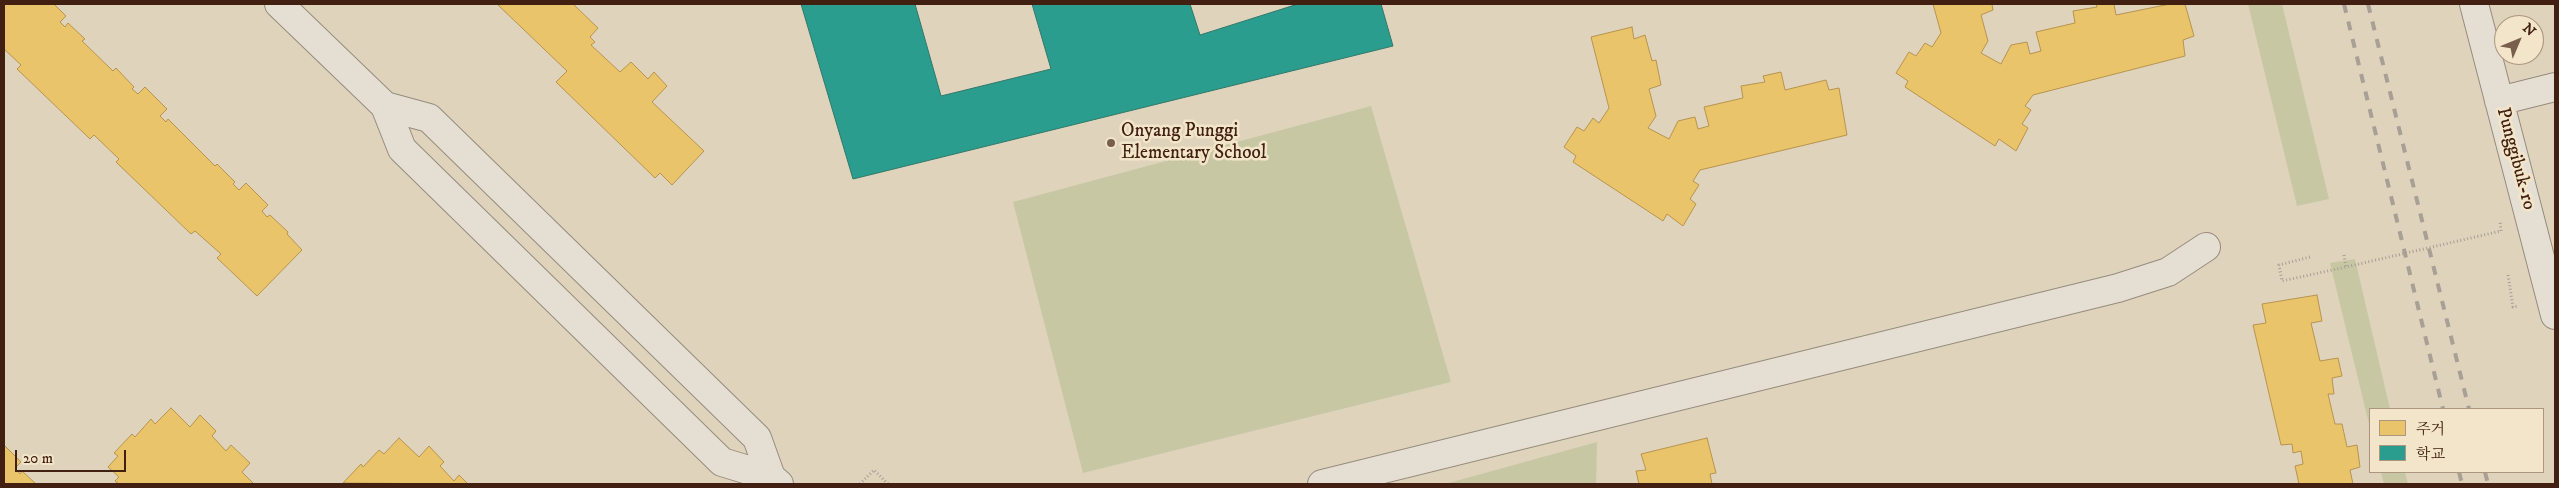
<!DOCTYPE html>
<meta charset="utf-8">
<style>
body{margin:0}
#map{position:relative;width:2559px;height:488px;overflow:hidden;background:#dfd3bc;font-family:"IM FELL DW Pica","Noto Serif KR",serif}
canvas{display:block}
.frame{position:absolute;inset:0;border:5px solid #412011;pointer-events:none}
.legend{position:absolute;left:2369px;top:408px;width:175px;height:65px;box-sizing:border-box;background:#f3e5ca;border:1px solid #ac9680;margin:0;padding:6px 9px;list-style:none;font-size:15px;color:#412011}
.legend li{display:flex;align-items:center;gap:10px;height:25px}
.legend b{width:25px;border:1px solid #ac9680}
.north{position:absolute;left:2494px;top:15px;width:50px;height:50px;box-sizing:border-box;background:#f3e5ca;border:1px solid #ac9680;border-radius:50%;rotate:45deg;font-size:14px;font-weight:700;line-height:20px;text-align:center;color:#412011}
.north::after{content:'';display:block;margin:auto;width:18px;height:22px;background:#785f4d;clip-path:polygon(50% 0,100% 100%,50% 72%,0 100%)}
.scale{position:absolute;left:15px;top:450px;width:111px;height:22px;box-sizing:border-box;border:2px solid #412011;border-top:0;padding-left:6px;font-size:15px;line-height:18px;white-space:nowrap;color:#412011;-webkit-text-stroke:4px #f3e5ca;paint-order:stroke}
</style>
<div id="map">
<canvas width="2559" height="488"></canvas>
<div class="frame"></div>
<ul class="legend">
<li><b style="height:14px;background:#e9c46a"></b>주거</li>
<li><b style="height:14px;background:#2a9d8f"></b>학교</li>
</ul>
<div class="north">N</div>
<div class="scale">20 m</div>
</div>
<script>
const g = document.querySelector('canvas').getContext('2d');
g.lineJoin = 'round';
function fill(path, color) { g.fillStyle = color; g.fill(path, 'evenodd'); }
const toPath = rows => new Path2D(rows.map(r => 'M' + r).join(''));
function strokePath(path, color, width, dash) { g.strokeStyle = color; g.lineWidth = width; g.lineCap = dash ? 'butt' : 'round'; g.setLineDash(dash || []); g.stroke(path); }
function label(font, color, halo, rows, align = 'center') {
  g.font = font + ' "IM FELL DW Pica",serif'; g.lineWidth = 5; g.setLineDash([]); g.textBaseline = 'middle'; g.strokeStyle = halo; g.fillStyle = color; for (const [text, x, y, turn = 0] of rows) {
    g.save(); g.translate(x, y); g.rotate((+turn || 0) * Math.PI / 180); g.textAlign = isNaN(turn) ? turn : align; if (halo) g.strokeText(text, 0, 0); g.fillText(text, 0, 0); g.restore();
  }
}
fill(toPath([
 [2248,4,2282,4,2329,199,2297,206],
 [1371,106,1451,382,1083,473,1013,202],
 [2355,259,2390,409,2370,409,2370,428,2330,263],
 [1597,442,1596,484,1445,484],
 [2381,472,2405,472,2408,484,2384,484]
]), '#c7c8a3');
const homes = toPath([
 [4,4,54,4,66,16,60,22,65,27,68,23,85,39,82,41,113,71,116,68,134,87,132,89,138,94,145,87,167,109,160,116,166,122,168,119,215,166,217,164,235,182,233,184,239,190,246,183,268,205,262,211,267,217,270,215,288,232,287,234,302,250,257,296,217,258,221,254,195,231,191,234,116,162,119,159,94,135,90,139,17,69,21,65,4,49,4,4],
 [497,4,573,4,598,28,590,37,595,42,591,45,620,72,631,62,648,79,654,72,667,86,652,102,704,151,672,185,660,173,655,178,556,82,567,71,497,4],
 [1933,4,1992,4,1993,10,1981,15,1988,41,1981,53,2001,64,2011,45,2027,42,2030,54,2041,51,2036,32,2075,23,2073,11,2097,7,2096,4,2114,4,2116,15,2170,4,2185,4,2194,36,2183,40,2185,56,2033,95,2025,106,2031,110,2022,124,2028,128,2016,151,1999,139,1995,146,1905,87,1908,81,1896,73,1909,52,1916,56,1925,43,1932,47,1941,33,1933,4],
 [1632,27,1634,39,1645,35,1652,61,1656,60,1661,85,1649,89,1656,116,1648,128,1669,139,1678,121,1695,117,1698,129,1709,126,1704,107,1743,98,1741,86,1765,82,1763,76,1781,72,1785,90,1826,80,1829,90,1839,88,1847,135,1700,170,1693,181,1699,185,1690,199,1696,204,1683,226,1667,214,1663,221,1573,162,1576,156,1564,147,1577,127,1584,131,1593,118,1599,123,1609,108,1591,37,1632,27],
 [2317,295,2322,321,2311,323,2320,361,2338,358,2342,376,2332,378,2334,394,2328,394,2335,424,2342,424,2347,447,2357,445,2360,467,2350,470,2353,484,2299,484,2295,466,2303,464,2301,451,2293,453,2292,444,2281,445,2253,325,2266,323,2262,304,2317,295],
 [171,408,190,427,200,415,216,431,212,436,226,451,231,445,250,463,242,472,254,484,119,484,115,481,119,477,108,467,118,456,114,453,132,434,135,437,151,419,155,424,171,408],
 [399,438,419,457,429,446,444,462,440,466,454,481,459,475,468,484,343,483,361,464,363,467,379,450,384,454,399,438],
 [1707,438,1716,473,1710,474,1712,484,1639,484,1636,471,1646,470,1641,454,1707,438],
 [4,445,21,462,15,468,20,474,22,471,36,484,4,484,4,445]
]);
fill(homes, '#e9c46a');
strokePath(homes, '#b7934f', 1);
const schools = toPath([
 [801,4,915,4,941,96,1051,69,1032,4,1190,4,1200,35,1298,4,1381,4,1393,46,853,179,801,4]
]);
fill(schools, '#2a9d8f');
strokePath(schools, '#317869', 1);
const minor = toPath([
 [2474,4,2555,315],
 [2499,101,2555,87],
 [1322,484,2118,288,2168,272,2206,247]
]);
const tertiary = toPath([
 [279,4,385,106,402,149,722,462,771,477],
 [385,106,429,118,757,438,771,477,779,484]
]);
strokePath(minor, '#968c7d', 30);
strokePath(tertiary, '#968c7d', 30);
strokePath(toPath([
 [2310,257,2279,265,2282,281,2346,267],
 [2508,275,2513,307,2519,306],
 [860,484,874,470,888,484]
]), '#a89f95', 3, [1, 2.5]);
strokePath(minor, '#e5dfd3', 28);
strokePath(tertiary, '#e5dfd3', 28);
strokePath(toPath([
 [2344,4,2443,409],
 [2368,4,2469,409],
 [2459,472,2462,484],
 [2485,472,2488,484]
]), '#a89f95', 4, [9, 9]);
strokePath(toPath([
 [2344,255,2346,267,2501,231,2500,221]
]), '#a89f95', 3, [1, 2.5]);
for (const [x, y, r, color] of [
 [1111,143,5,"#785f4d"]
]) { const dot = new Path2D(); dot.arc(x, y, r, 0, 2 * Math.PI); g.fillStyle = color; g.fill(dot); strokePath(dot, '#f3e5ca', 2); }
label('19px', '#412011', '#f3e5ca', [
 ["Onyang Punggi",1121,132],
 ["Elementary School",1121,154]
], 'left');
label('19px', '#412011', '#f3e5ca', [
 ["Punggibuk-ro",2515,159,75]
]);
</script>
